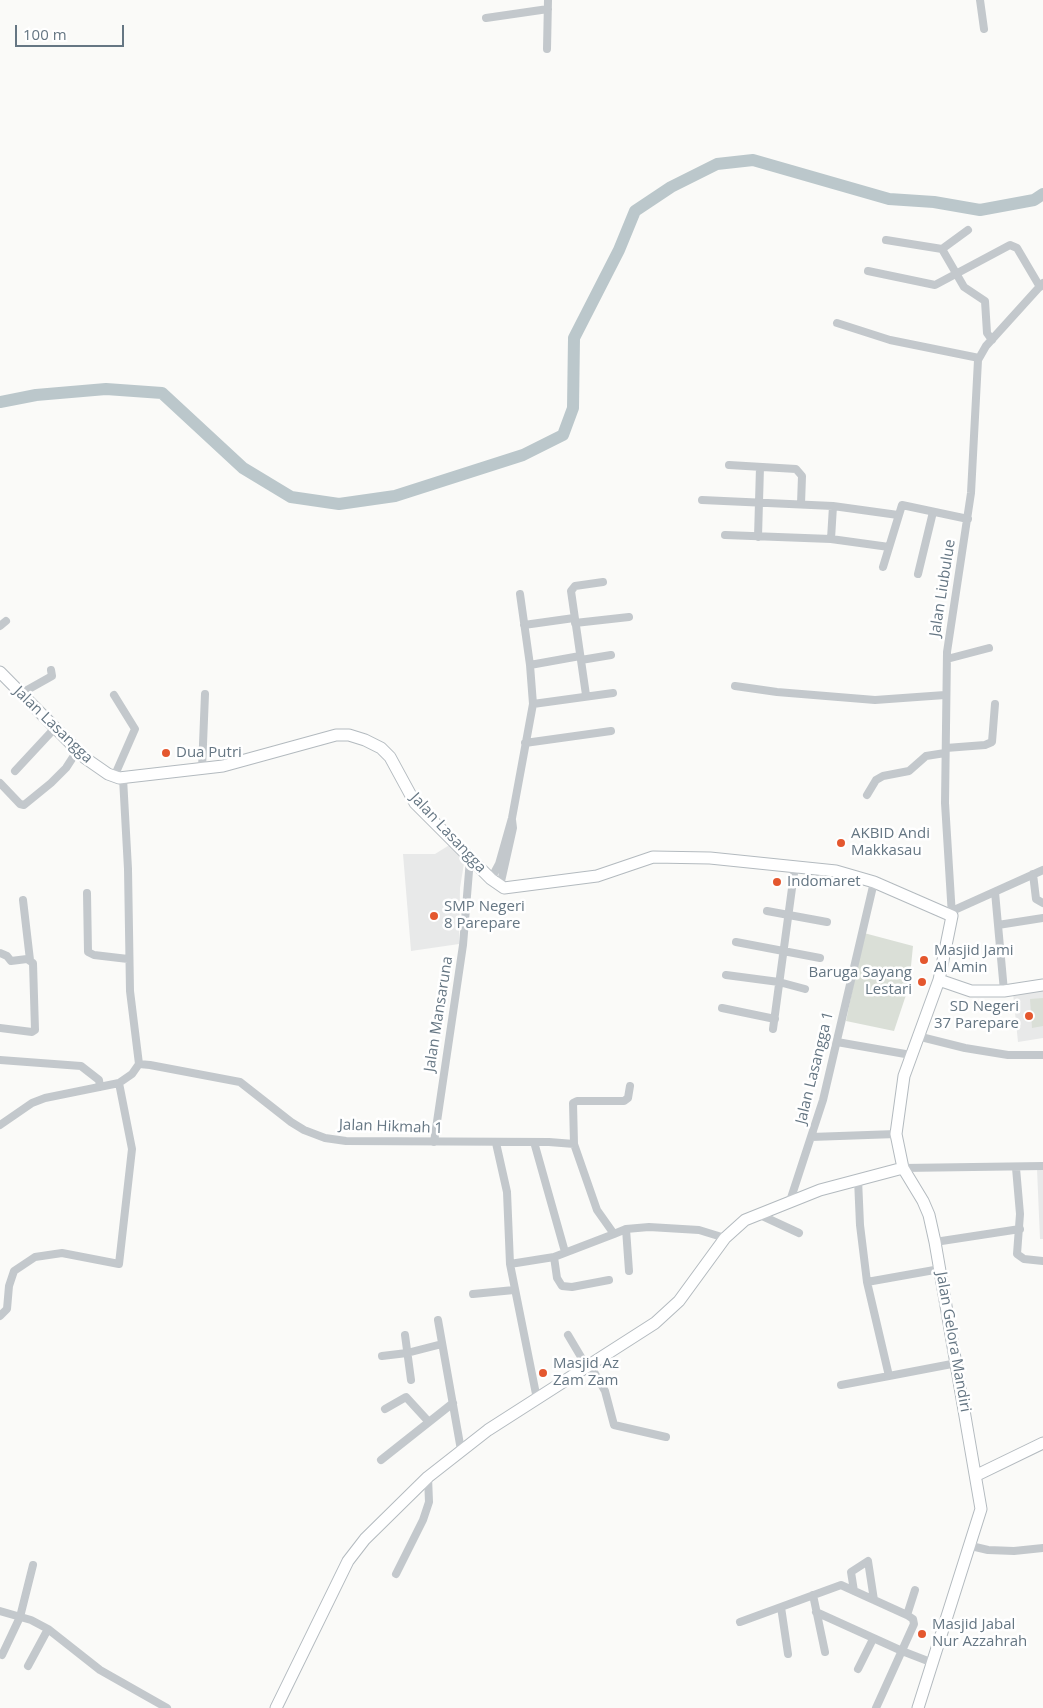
<!DOCTYPE html>
<style>
body{margin:0}
#map{position:relative;width:1043px;height:1708px;overflow:hidden;background:#fafaf8;font-family:"Open Sans",sans-serif}
canvas{display:block}
.scale{position:absolute;left:15px;top:25px;width:109px;height:22px;box-sizing:border-box;border:2px solid #657683;border-top:0;padding-left:6px;font-size:15px;line-height:18px;white-space:nowrap;color:#657683;-webkit-text-stroke:4px #fff;paint-order:stroke}
</style>
<div id="map">
<canvas width="1043" height="1708"></canvas>
<div class="scale">100 m</div>
</div>
<script>
const g = document.querySelector('canvas').getContext('2d');
g.lineJoin = 'round';
function fill(path, color) { g.fillStyle = color; g.fill(path, 'evenodd'); }
const toPath = rows => new Path2D(rows.map(r => 'M' + r).join(''));
function strokePath(path, color, width, dash) { g.strokeStyle = color; g.lineWidth = width; g.lineCap = dash ? 'butt' : 'round'; g.setLineDash(dash || []); g.stroke(path); }
function label(font, color, halo, rows, align = 'center') {
  g.font = font + ' "Open Sans",sans-serif'; g.lineWidth = 5; g.setLineDash([]); g.textBaseline = 'middle'; g.strokeStyle = halo; g.fillStyle = color; for (const [text, x, y, turn = 0] of rows) {
    g.save(); g.translate(x, y); g.rotate((+turn || 0) * Math.PI / 180); g.textAlign = isNaN(turn) ? turn : align; if (halo) g.strokeText(text, 0, 0); g.fillText(text, 0, 0); g.restore();
  }
}
fill(toPath([
 [451,844,464,863,460,888,459,944,411,951,403,854,435,854],
 [1043,988,1043,1038,1018,1042,1013,993],
 [1037,1169,1043,1170,1043,1239,1040,1239]
]), '#e8e9e9');
fill(toPath([
 [864,933,913,946,909,986,894,1031,846,1021],
 [1043,998,1043,1026,1032,1028,1030,999]
]), '#dadfd7');
strokePath(toPath([
 [0,402,36,395,106,389,162,393,243,468,291,497,339,504,395,496,523,455,563,435,573,408,574,338,619,250,635,211,671,187,717,164,753,160,889,199,934,202,980,210,1034,200,1043,194]
]), '#bbc7cb', 12);
const secondary = toPath([
 [0,672,85,758,108,774,119,778,223,766,336,735,349,735,365,740,381,748,390,757,415,803,491,879,504,888,597,876,653,857,710,858,836,871,874,882,952,916,939,980,904,1076,896,1134,903,1168,923,1201,929,1215,935,1242,981,1509,918,1708],
 [939,980,971,991,1004,991,1043,985],
 [977,1475,1043,1443],
 [276,1708,348,1561,365,1539,428,1477,488,1430,655,1323,679,1301,725,1238,745,1220,820,1190,903,1168]
]);
strokePath(secondary, '#b3babf', 13);
strokePath(toPath([
 [980,0,984,29],
 [486,18,548,9],
 [547,49,548,0],
 [886,240,942,249,968,230],
 [942,249,964,287,985,301,987,333,992,340],
 [868,271,935,285,1010,245,1017,248,1040,287],
 [837,323,890,340,979,358],
 [729,465,796,469,802,476,801,504],
 [702,500,833,506,898,515],
 [725,535,831,539,889,547],
 [758,537,760,467],
 [831,539,833,506],
 [883,567,902,505,968,519],
 [918,574,933,512],
 [520,594,530,665],
 [575,623,629,617],
 [524,625,574,618],
 [0,626,6,621],
 [947,659,989,648],
 [581,660,611,655],
 [735,686,777,692,875,700,945,695],
 [20,694,52,676,51,670],
 [586,695,571,591,575,586,603,582],
 [533,704,530,665,580,656],
 [525,743,611,731],
 [946,748,985,745,992,742,995,704],
 [202,769,205,694],
 [15,771,54,729],
 [114,777,135,729,114,695],
 [123,778,128,869,130,991,139,1064],
 [0,783,20,804,24,805,51,783,66,768,77,751],
 [867,795,876,780,883,776,909,771,926,756,945,753],
 [1033,874,1036,899,1043,903],
 [491,879,499,864,512,818,533,704,613,693],
 [500,886,513,828,512,820],
 [995,892,1004,991],
 [87,893,88,952,94,955,128,959],
 [23,900,30,960],
 [767,911,827,922],
 [952,911,1043,870],
 [952,916,945,803,947,652,971,493,978,360,986,346,1043,283],
 [998,925,1043,918],
 [736,942,820,958],
 [0,953,7,956,11,961,27,959,33,963,35,1030,32,1032,0,1028],
 [726,975,779,982,805,989],
 [722,1008,775,1019],
 [773,1029,795,866],
 [917,1036,965,1048,1008,1055,1043,1055],
 [837,1042,911,1055],
 [0,1060,81,1066,99,1080,100,1087],
 [0,1125,32,1103,45,1098,119,1083,132,1074,139,1064,150,1065,240,1082,291,1122,304,1130,325,1138,346,1141,549,1142,574,1144,597,1210,614,1234,626,1229,649,1227,699,1230,725,1238],
 [811,1137,896,1134],
 [434,1142,463,945,470,859],
 [534,1142,565,1252],
 [496,1143,507,1192,510,1264,537,1399],
 [574,1144,573,1103,577,1101,624,1101,628,1098,630,1086],
 [903,1168,1043,1166],
 [1016,1168,1020,1214,1017,1254,1024,1259,1043,1261],
 [858,1179,860,1225,867,1282,889,1376,957,1363],
 [790,1201,823,1100,874,882],
 [758,1214,799,1233],
 [626,1229,629,1271],
 [935,1242,1020,1229],
 [554,1257,557,1278,562,1286,572,1287,609,1280],
 [510,1264,554,1257,614,1234],
 [867,1282,940,1269],
 [473,1294,514,1290],
 [0,1316,7,1309,9,1286,14,1271,35,1257,62,1253,119,1264,132,1149,119,1083],
 [438,1320,461,1450],
 [405,1335,411,1380],
 [568,1335,587,1367],
 [382,1356,407,1353,442,1344],
 [590,1365,605,1391,614,1425,666,1437],
 [841,1385,889,1376],
 [385,1409,406,1397,428,1421],
 [381,1460,453,1403],
 [971,1546,988,1550,1014,1551,1043,1548],
 [396,1574,423,1520,429,1502,428,1477],
 [854,1591,851,1572,868,1561,874,1600],
 [813,1595,825,1652],
 [781,1607,788,1654],
 [0,1611,31,1620,48,1629,100,1670,167,1708],
 [816,1612,902,1651,933,1663],
 [907,1615,915,1590],
 [740,1622,841,1585,907,1615,913,1619,914,1624,876,1708],
 [2,1655,20,1617,33,1565],
 [28,1666,48,1629],
 [858,1669,873,1639]
]), '#c3c8cc', 8);
strokePath(secondary, '#fff', 11);
for (const [x, y, r, color] of [
 [166,753,5,"#e4572e"],
 [841,843,5,"#e4572e"],
 [777,882,5,"#e4572e"],
 [434,916,5,"#e4572e"],
 [924,960,5,"#e4572e"],
 [922,982,5,"#e4572e"],
 [1029,1016,5,"#e4572e"],
 [543,1373,5,"#e4572e"],
 [922,1634,5,"#e4572e"]
]) { const dot = new Path2D(); dot.arc(x, y, r, 0, 2 * Math.PI); g.fillStyle = color; g.fill(dot); strokePath(dot, '#fff', 2); }
label('15px', '#657683', '#fff', [
 ["Jalan Liubulue",943,588,-81],
 ["Jalan Lasangga",53,725,44],
 ["Jalan Lasangga",448,833,47],
 ["Jalan Mansaruna",439,1014,-81],
 ["Jalan Lasangga 1",815,1068,-76],
 ["Jalan Hikmah 1",391,1127,2],
 ["Jalan Gelora Mandiri",953,1342,80]
]);
label('15px', '#657683', '#fff', [
 ["Dua Putri",176,753],
 ["AKBID Andi",851,834],
 ["Makkasau",851,851],
 ["Indomaret",787,882],
 ["SMP Negeri",444,907],
 ["8 Parepare",444,924],
 ["Masjid Jami",934,951],
 ["Al Amin",934,968],
 ["Baruga Sayang",912,973,"right"],
 ["Lestari",912,990,"right"],
 ["SD Negeri",1019,1007,"right"],
 ["37 Parepare",1019,1024,"right"],
 ["Masjid Az",553,1364],
 ["Zam Zam",553,1381],
 ["Masjid Jabal",932,1625],
 ["Nur Azzahrah",932,1642]
], 'left');
</script>
